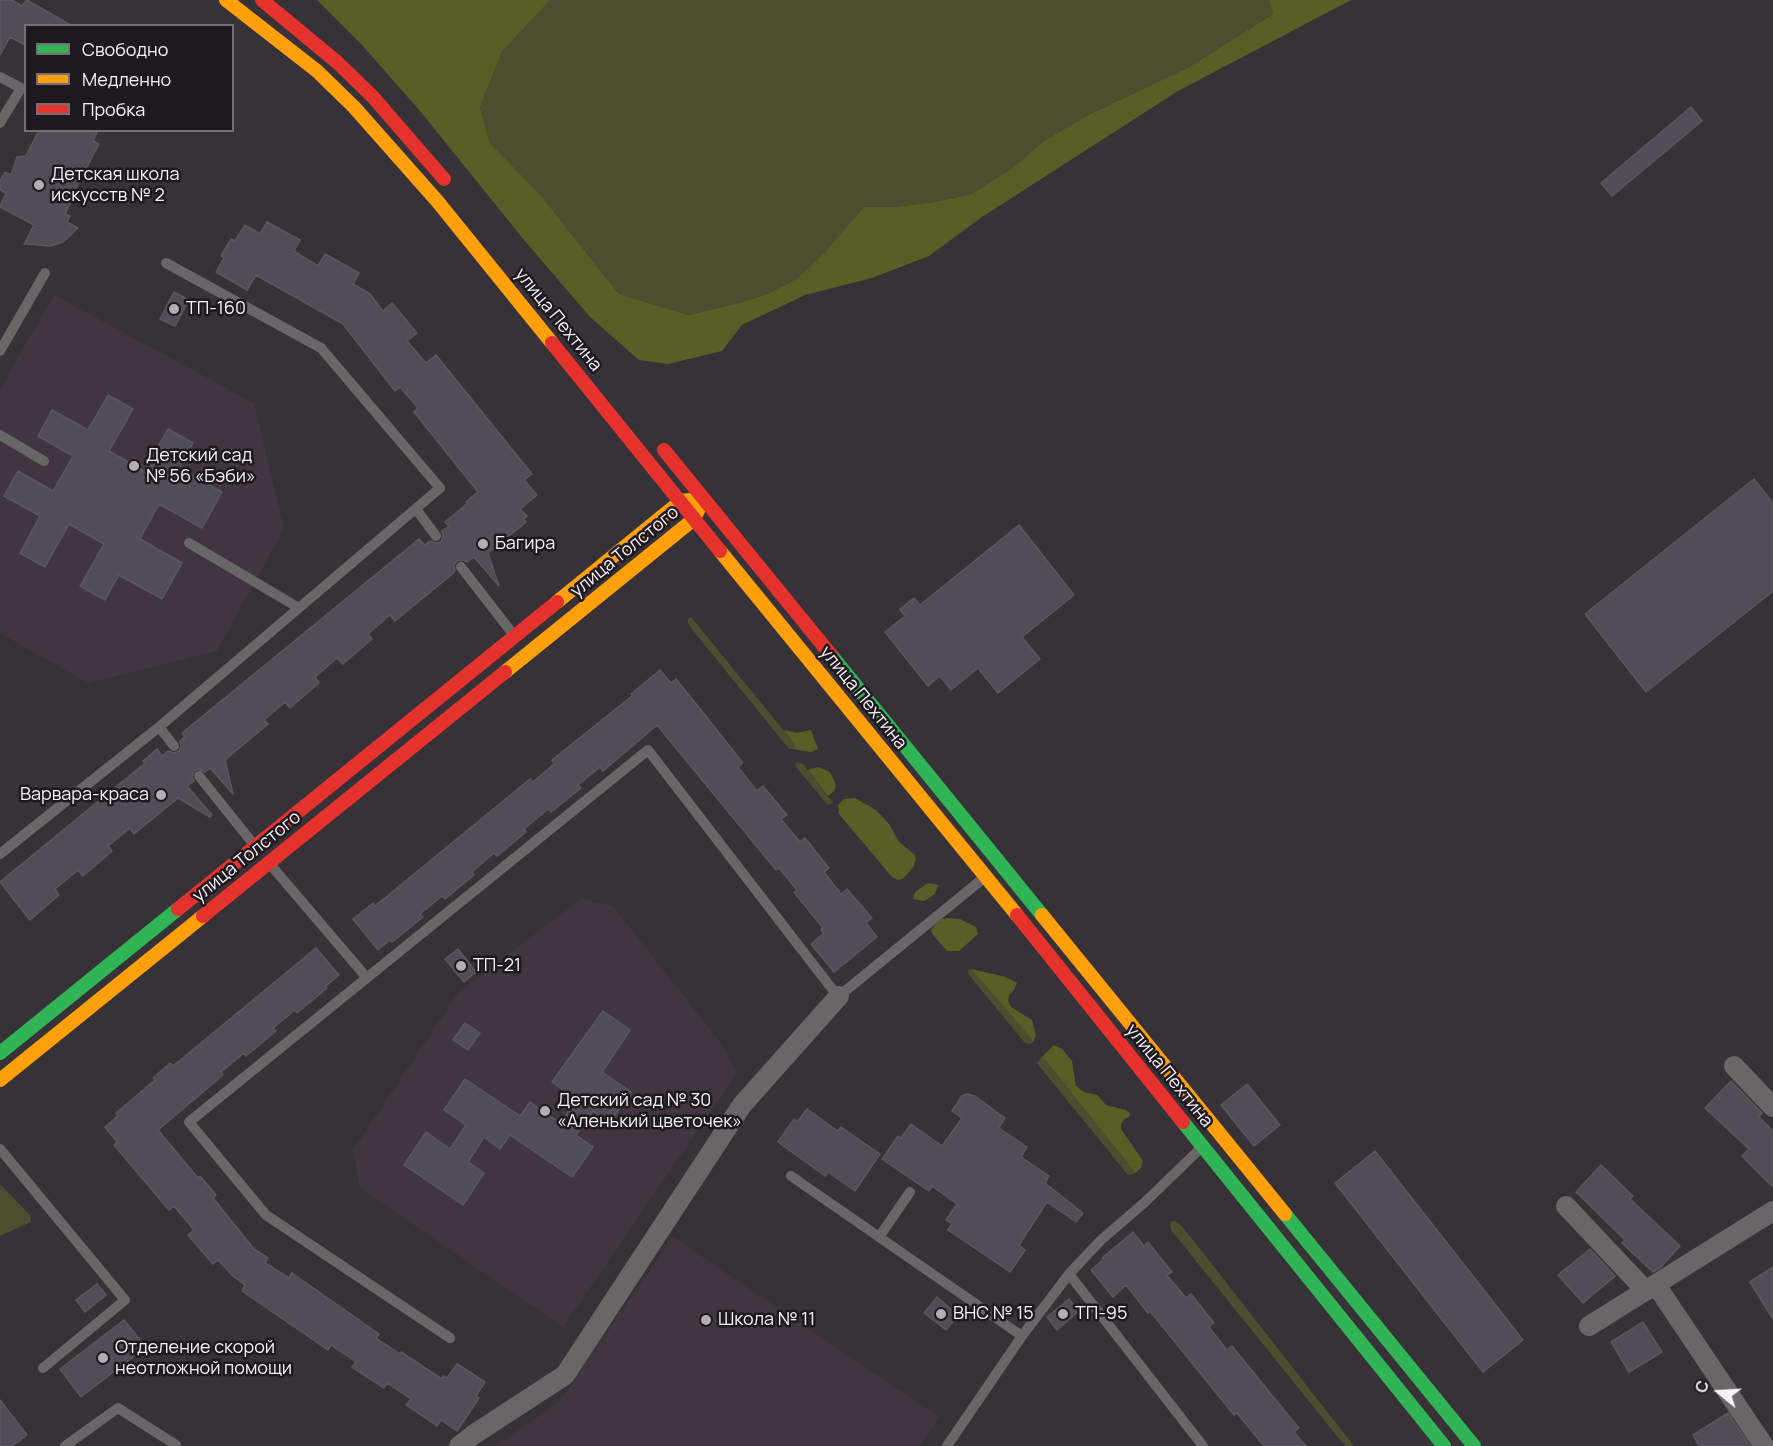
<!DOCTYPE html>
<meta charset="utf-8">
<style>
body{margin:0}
#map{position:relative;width:1773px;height:1446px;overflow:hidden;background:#373237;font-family:Manrope,sans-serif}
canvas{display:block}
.legend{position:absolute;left:24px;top:24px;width:210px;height:108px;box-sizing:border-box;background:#1e191e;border:2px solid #756f75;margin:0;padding:8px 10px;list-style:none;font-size:18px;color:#f7f1f7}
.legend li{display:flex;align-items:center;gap:12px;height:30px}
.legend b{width:30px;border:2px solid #756f75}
.north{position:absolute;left:1689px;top:1362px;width:60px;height:60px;-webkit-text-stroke:4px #1e191e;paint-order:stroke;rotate:288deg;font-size:16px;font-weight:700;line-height:24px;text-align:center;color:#f7f1f7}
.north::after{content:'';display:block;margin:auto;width:21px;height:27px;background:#f7f1f7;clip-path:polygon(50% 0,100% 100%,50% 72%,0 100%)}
</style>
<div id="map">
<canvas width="1773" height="1446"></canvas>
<ul class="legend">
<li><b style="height:8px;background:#30b455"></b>Свободно</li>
<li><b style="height:8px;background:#ff9f0a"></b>Медленно</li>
<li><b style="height:8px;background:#e5322d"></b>Пробка</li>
</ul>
<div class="north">С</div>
</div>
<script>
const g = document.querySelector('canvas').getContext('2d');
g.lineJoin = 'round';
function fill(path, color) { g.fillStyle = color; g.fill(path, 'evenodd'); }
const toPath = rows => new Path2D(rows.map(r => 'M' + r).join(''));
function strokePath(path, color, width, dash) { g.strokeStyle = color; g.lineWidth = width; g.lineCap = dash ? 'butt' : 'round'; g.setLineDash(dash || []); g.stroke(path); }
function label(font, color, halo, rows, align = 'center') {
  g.font = font + ' Manrope,sans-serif'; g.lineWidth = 5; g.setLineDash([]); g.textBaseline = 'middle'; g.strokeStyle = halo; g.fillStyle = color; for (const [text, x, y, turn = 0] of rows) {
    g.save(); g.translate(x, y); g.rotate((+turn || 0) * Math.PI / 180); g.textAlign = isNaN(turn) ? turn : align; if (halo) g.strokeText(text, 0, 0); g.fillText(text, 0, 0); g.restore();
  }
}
fill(toPath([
 [54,295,254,403,284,529,217,651,88,683,0,633,0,391,9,373],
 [581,899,613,906,720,1042,737,1073,563,1327,360,1188,353,1150,458,993],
 [673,1237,939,1417,919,1446,495,1446,558,1403]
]), '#423542');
fill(toPath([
 [550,0,1269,0,1273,14,1189,67,1086,116,1044,141,1011,169,971,194,934,202,894,207,864,207,825,253,798,278,767,294,742,302,688,315,619,294,539,193,490,143,480,107,502,52],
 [691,617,793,742,795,745,793,749,789,749,691,628,688,623,688,619],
 [797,762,803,764,833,803,829,805,826,803,797,768,795,765],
 [971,969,1030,1037,1032,1040,1030,1044,1025,1043,968,974,968,970],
 [1041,1058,1046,1061,1133,1170,1134,1174,1128,1175,1040,1067,1037,1063],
 [0,1184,30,1215,31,1222,0,1236],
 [1174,1221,1179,1223,1193,1240,1354,1446,1345,1446,1171,1230,1170,1222]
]), '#4b4e2f');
fill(toPath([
 [317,0,550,0,502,52,480,107,490,143,539,193,619,294,688,315,742,302,767,294,798,278,825,252,864,207,894,207,934,202,971,194,1011,169,1044,141,1086,116,1189,67,1273,14,1269,0,1351,0,1178,91,982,217,929,256,872,278,805,295,742,325,722,351,668,364,639,360,590,317,524,240,420,111,361,44],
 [784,730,797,733,811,730,818,749,811,752,793,749,795,745,793,742],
 [818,767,830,772,836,785,834,791,828,796,808,770],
 [855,798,876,810,889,824,899,842,915,855,916,859,914,866,904,878,898,880,892,877,839,814,838,805,844,799],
 [928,883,938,885,935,894,924,901,913,899,915,892],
 [947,918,960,919,976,927,978,934,959,951,947,951,933,935,931,930,939,920],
 [971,969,1006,977,1017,983,1014,990,1009,995,1008,1001,1011,1007,1032,1020,1036,1035,1034,1041,1030,1044,1032,1040,1030,1037],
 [1054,1045,1062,1049,1072,1061,1076,1086,1084,1092,1097,1095,1106,1105,1126,1110,1130,1113,1129,1117,1124,1119,1121,1124,1121,1129,1143,1161,1141,1168,1134,1174,1133,1170,1046,1061,1041,1058]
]), '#595d26');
const building = toPath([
 [0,0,12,0,22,6,27,0,72,26,26,26,26,45,10,37,0,55,0,0],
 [1691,107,1702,121,1612,196,1601,183,1691,107],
 [39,130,98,130,93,141,99,144,68,203,70,204,65,214,70,216,67,222,78,228,63,242,50,246,24,244,34,225,0,207,6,193,0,190,0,181,5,172,11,175,17,157,26,156,39,130],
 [267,222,300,240,294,251,318,266,325,254,359,273,353,284,370,294,383,311,392,303,417,333,407,341,426,363,436,355,532,474,524,480,537,495,520,509,527,516,524,519,526,522,488,553,499,586,474,557,467,562,463,560,457,561,454,565,455,571,450,576,395,621,390,615,368,634,372,639,343,664,337,658,315,677,319,683,290,708,285,702,264,720,268,724,225,760,233,794,210,768,205,772,198,769,194,771,192,777,194,781,187,786,212,815,210,817,178,798,134,834,130,828,108,846,112,851,83,876,78,870,55,889,59,895,30,920,0,882,145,763,143,761,157,749,162,756,168,751,174,753,179,751,181,746,180,741,185,737,182,733,419,539,425,545,430,541,436,543,441,542,443,536,442,531,449,526,445,522,468,503,466,502,478,492,414,412,418,408,400,387,395,391,343,324,256,275,247,290,216,272,224,258,221,256,231,239,235,241,245,225,260,234,267,222],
 [174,292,189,300,175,326,160,319,174,292],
 [108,395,133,409,109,451,144,471,168,429,193,443,179,468,222,492,202,528,159,504,140,539,182,563,162,599,119,575,105,600,80,586,104,544,69,524,45,567,20,553,40,516,4,496,18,471,53,491,73,456,38,436,52,410,88,430,108,395],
 [1754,479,1773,503,1773,591,1646,692,1585,614,1754,479],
 [1019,525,1074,595,1022,637,1040,659,998,693,978,668,951,690,940,676,928,686,885,632,905,616,900,609,914,598,920,605,1019,525],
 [660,670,671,683,676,679,701,710,743,763,738,767,757,791,763,786,787,815,781,819,800,842,805,838,829,868,824,872,841,894,847,889,872,918,866,923,877,937,834,972,811,944,824,933,821,929,823,928,794,892,797,890,779,868,776,870,657,725,603,771,600,767,578,785,581,788,551,812,548,809,524,829,526,832,497,856,494,853,472,872,474,875,445,899,442,896,420,914,423,917,392,942,390,940,378,950,353,919,373,903,375,906,530,779,533,782,554,764,552,760,632,696,631,694,660,670],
 [316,948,339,975,326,986,327,988,297,1013,295,1010,273,1028,276,1031,246,1056,244,1053,221,1072,223,1075,158,1130,198,1178,200,1176,216,1195,213,1198,254,1249,268,1258,265,1263,289,1278,292,1273,379,1334,376,1338,400,1354,401,1352,442,1379,443,1376,447,1378,457,1364,485,1382,476,1396,479,1398,457,1431,441,1420,437,1426,406,1405,411,1399,387,1383,384,1388,352,1367,356,1362,331,1345,328,1350,242,1291,245,1285,233,1276,218,1260,213,1264,188,1235,194,1230,174,1206,169,1210,114,1145,117,1142,105,1127,118,1116,116,1113,155,1080,153,1078,170,1063,173,1066,316,948],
 [458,949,476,972,464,982,445,959,458,949],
 [603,1011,630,1030,602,1072,631,1092,610,1122,593,1111,576,1135,593,1147,572,1177,510,1135,500,1149,484,1137,468,1162,484,1173,463,1205,404,1165,426,1132,450,1149,466,1125,444,1110,465,1079,520,1116,530,1102,560,1123,576,1099,552,1082,603,1011],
 [465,1023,480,1033,468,1050,453,1040,465,1023],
 [1731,1081,1762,1113,1759,1117,1773,1131,1773,1187,1742,1156,1749,1149,1705,1108,1731,1081],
 [1247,1084,1280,1125,1254,1146,1221,1105,1247,1084],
 [967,1094,975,1096,1005,1118,999,1128,1027,1147,1021,1157,1049,1176,1045,1183,1083,1213,1076,1222,1047,1202,1019,1245,1025,1250,1010,1272,948,1230,952,1224,946,1220,957,1204,932,1186,929,1191,882,1159,898,1136,901,1138,911,1124,942,1146,962,1118,952,1111,962,1096,967,1094],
 [807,1109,838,1131,841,1127,880,1154,855,1191,828,1172,825,1176,778,1142,794,1119,797,1122,807,1109],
 [1375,1151,1523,1340,1483,1372,1335,1183,1375,1151],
 [1601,1165,1633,1196,1630,1199,1680,1246,1661,1267,1653,1272,1622,1243,1625,1240,1576,1192,1601,1165],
 [1133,1232,1144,1246,1148,1242,1172,1272,1167,1275,1186,1298,1191,1294,1214,1323,1209,1327,1227,1350,1232,1346,1275,1399,1299,1428,1294,1432,1306,1446,1264,1446,1237,1413,1234,1415,1150,1311,1148,1313,1126,1285,1113,1297,1091,1270,1103,1260,1102,1258,1133,1232],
 [1590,1249,1615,1276,1583,1303,1558,1275,1590,1249],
 [1773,1267,1773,1319,1750,1282,1773,1267],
 [97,1284,106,1295,85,1312,76,1300,97,1284],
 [937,1297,958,1315,946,1330,924,1313,937,1297],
 [1069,1299,1079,1311,1057,1330,1047,1317,1069,1299],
 [124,1320,146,1347,81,1397,60,1369,124,1320],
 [1643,1322,1662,1352,1629,1372,1611,1342,1643,1322],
 [0,1400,27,1435,12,1446,0,1446,0,1400],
 [1728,1413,1750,1446,1699,1446,1693,1435,1728,1413]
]);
fill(building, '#514d58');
strokePath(building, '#59575c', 1.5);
strokePath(toPath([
 [0,77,21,88,0,123],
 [166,263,321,348,440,488,159,727,174,746],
 [0,351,45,273],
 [0,435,44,461],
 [416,509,436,536],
 [189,543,299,608],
 [461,567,513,634],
 [199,776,255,846],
 [0,854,159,727],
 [269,863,367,978],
 [1202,1147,1144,1203,1101,1240,1069,1274,1203,1446],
 [0,1149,125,1300,43,1368],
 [791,1176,1022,1336,1069,1274],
 [879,1237,910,1192],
 [450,1338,266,1215,189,1122,648,750,829,985,839,996,985,877],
 [65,1446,118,1408,176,1445],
 [947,1446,1022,1336]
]), '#686666', 10);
strokePath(toPath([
 [1734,1066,1773,1107],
 [1566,1206,1646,1291],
 [1656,1285,1764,1446],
 [1589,1326,1773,1211],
 [459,1446,473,1435,565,1375,742,1105,839,996]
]), '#686666', 20);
strokePath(toPath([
 [831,655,1042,915],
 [0,1053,178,909],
 [1183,1122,1444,1446],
 [1285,1214,1474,1446]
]), '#30b455', 14);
strokePath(toPath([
 [226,0,317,71,354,107,438,202,552,343],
 [720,551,1017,915],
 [557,602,681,501,699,499],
 [505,672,694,519,702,502],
 [1042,915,1285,1214],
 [0,1080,203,916]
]), '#ff9f0a', 14);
strokePath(toPath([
 [262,0,338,63,373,97,444,179],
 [552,343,720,551],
 [664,450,831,655],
 [178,909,557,602],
 [1017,915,1183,1122],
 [203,916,505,672]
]), '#e5322d', 14);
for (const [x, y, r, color] of [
 [39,185,6,"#b4aeb4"],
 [174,309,6,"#b4aeb4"],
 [134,466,6,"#b4aeb4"],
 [483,544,6,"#b4aeb4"],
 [161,795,6,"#b4aeb4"],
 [461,966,6,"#b4aeb4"],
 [545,1111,6,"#b4aeb4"],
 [941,1314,6,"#b4aeb4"],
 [1063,1314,6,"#b4aeb4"],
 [706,1320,6,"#b4aeb4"],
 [103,1358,6,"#b4aeb4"]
]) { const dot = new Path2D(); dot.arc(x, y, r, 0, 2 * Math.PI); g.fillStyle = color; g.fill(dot); strokePath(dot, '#1e191e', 2); }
label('18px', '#f7f1f7', '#1e191e', [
 ["Детская школа",51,175],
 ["искусств № 2",51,196],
 ["ТП-160",186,309],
 ["Детский сад",146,456],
 ["№ 56 «Бэби»",146,477],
 ["Багира",495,544],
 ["Варвара-краса",149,795,"right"],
 ["ТП-21",473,966],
 ["Детский сад № 30",557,1101],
 ["«Аленький цветочек»",557,1122],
 ["ВНС № 15",953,1314],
 ["ТП-95",1075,1314],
 ["Школа № 11",718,1320],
 ["Отделение скорой",115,1348],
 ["неотложной помощи",115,1369]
], 'left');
label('18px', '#f7f1f7', '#1e191e', [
 ["улица Пехтина",558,320,51],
 ["улица Толстого",625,552,-39],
 ["улица Пехтина",863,698,51],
 ["улица Толстого",247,857,-39],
 ["улица Пехтина",1169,1076,51]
]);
</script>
